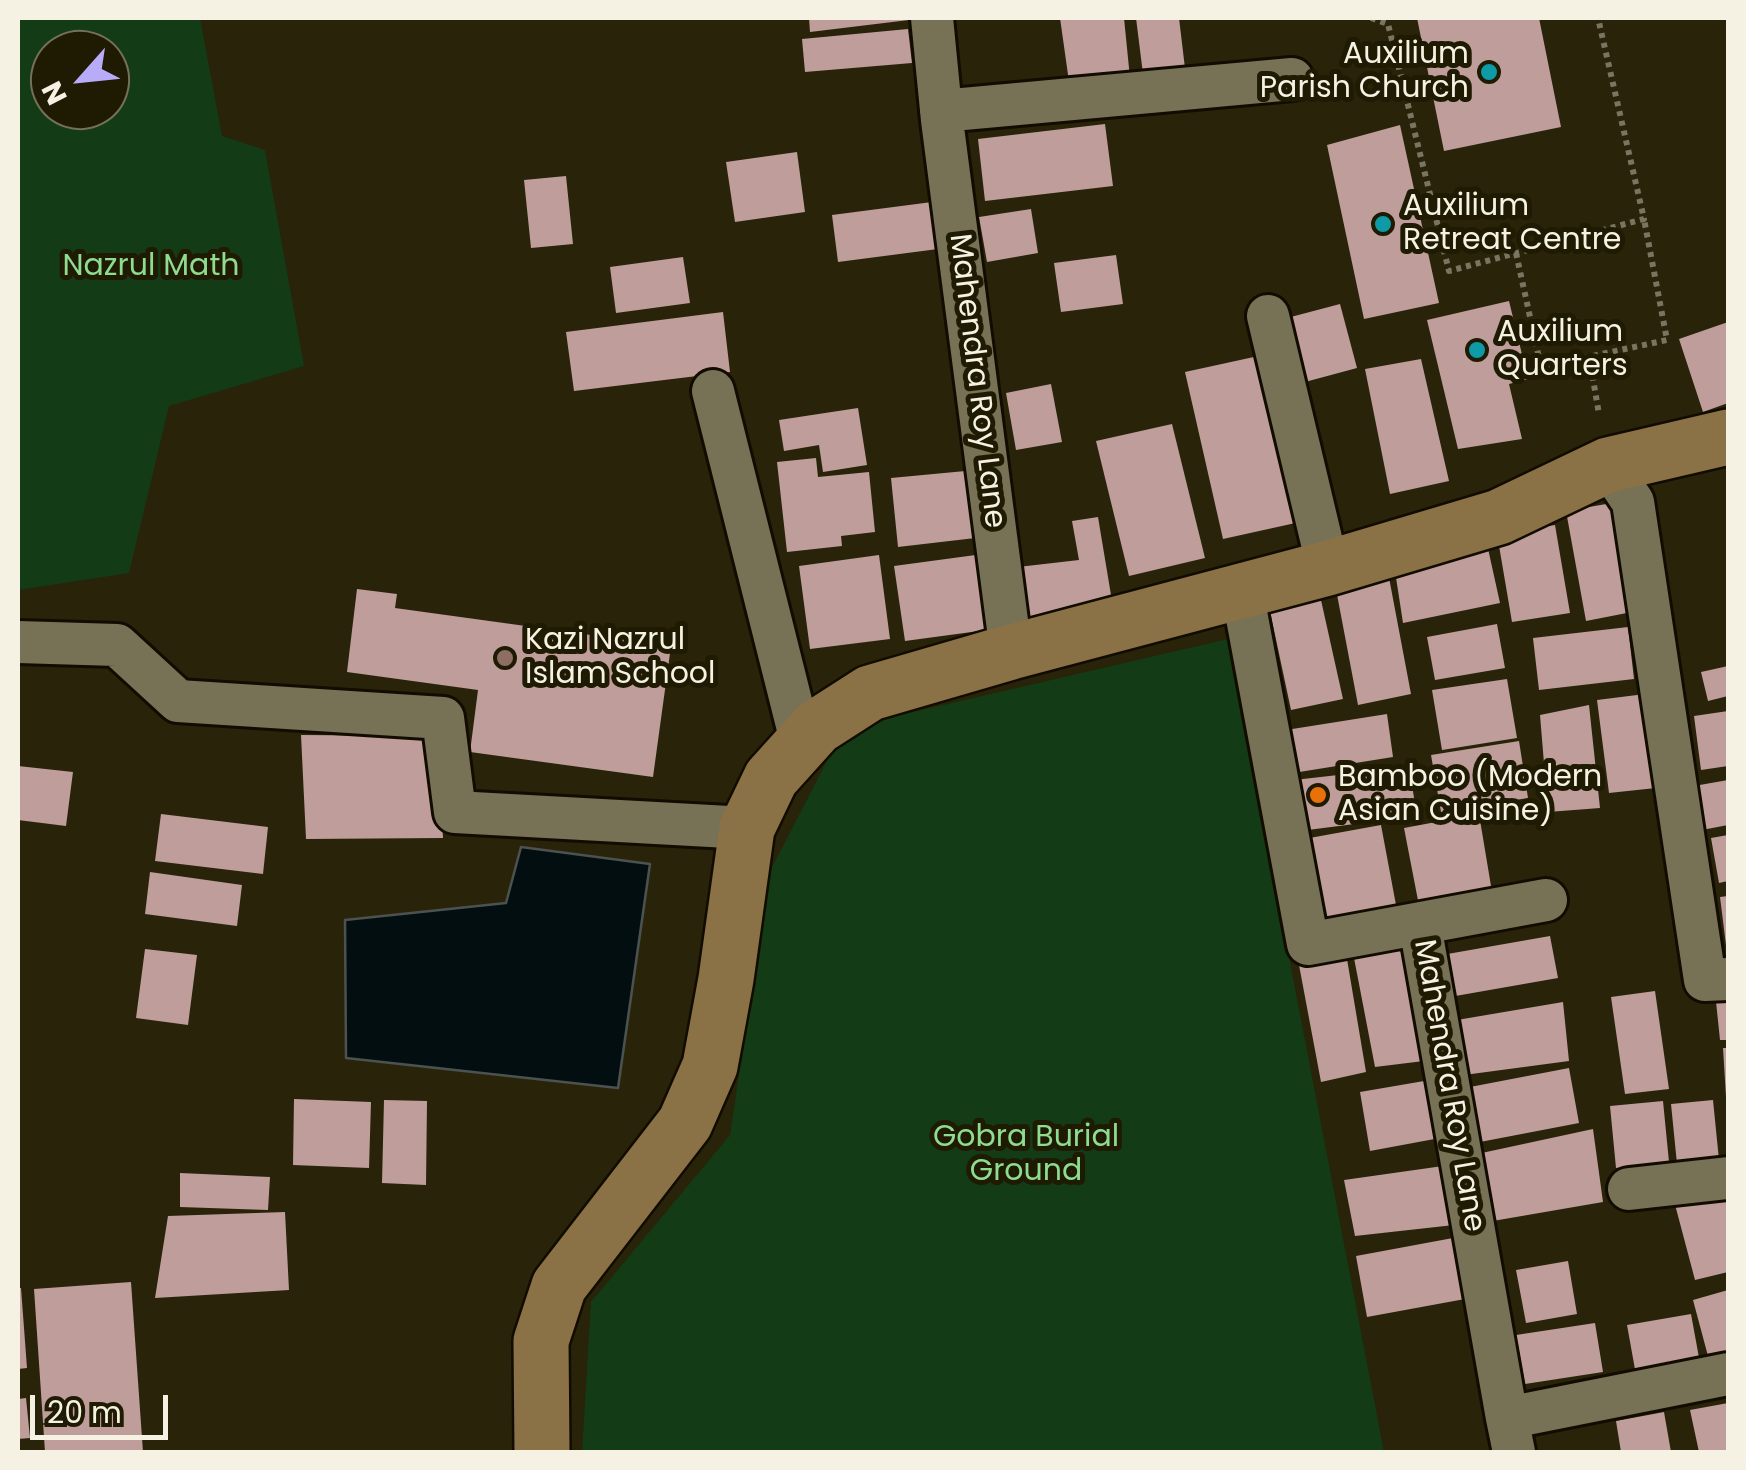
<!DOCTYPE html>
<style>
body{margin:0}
#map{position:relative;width:1746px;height:1470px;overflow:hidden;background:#29230a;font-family:Poppins,sans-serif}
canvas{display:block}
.frame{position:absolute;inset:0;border:20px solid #f6f2e3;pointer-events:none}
.north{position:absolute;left:30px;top:30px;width:100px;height:100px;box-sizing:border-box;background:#1f1a02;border:2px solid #75705c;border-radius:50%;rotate:243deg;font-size:28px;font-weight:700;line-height:40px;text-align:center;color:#f6f2e3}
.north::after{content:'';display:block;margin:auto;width:35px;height:45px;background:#b8abf7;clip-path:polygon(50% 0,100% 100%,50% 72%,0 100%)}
.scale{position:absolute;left:30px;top:1395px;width:138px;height:45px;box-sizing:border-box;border:5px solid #f6f2e3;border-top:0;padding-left:12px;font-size:30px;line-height:35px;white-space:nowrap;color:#f6f2e3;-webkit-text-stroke:8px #1f1a02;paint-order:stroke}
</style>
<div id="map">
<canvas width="1746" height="1470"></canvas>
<div class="frame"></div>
<div class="north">N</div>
<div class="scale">20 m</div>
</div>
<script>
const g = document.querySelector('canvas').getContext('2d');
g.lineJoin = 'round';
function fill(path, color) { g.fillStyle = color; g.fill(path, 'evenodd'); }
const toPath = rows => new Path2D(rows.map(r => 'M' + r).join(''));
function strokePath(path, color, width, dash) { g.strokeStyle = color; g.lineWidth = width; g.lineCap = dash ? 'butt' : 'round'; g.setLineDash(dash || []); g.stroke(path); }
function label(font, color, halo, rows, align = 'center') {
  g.font = font + ' Poppins,sans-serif'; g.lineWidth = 10; g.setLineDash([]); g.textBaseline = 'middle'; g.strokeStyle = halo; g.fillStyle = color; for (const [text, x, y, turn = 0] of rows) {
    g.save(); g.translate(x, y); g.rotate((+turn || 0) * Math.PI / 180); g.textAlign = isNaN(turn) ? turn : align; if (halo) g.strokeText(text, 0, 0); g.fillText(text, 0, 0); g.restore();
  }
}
fill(toPath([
 [18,18,200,18,222,136,265,150,304,366,169,406,129,573,18,590],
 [50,50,110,50,110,110,50,110],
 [1228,639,1384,1452,582,1452,591,1302,730,1135,769,873,844,728]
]), '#133b15');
const water = toPath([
 [521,847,650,864,618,1088,346,1058,345,920,506,903,521,847]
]);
fill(water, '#030e11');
strokePath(water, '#4c5250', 2.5);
fill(toPath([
 [809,18,909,18,909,20,810,32],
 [1060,18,1124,18,1131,88,1071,96],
 [1136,18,1179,18,1187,85,1145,90],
 [1417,18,1539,18,1561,127,1444,151],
 [908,29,912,63,805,72,802,39],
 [1105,124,1113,186,985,201,978,139],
 [1400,125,1439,303,1364,319,1327,145],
 [797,152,805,212,735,222,726,162],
 [566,176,573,244,531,248,524,180],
 [932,202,938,249,838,262,832,215],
 [1031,209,1038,253,987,262,979,217],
 [1116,255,1123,304,1061,312,1054,263],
 [683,257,690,303,616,313,610,267],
 [1509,301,1528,379,1509,384,1522,439,1458,449,1427,320],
 [1340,304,1357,368,1305,382,1287,318],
 [723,312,730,372,574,391,566,332],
 [1728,322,1728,403,1703,412,1679,339],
 [1263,355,1300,522,1223,539,1185,372],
 [1421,359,1449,481,1390,494,1365,369],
 [1051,384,1062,442,1016,450,1006,393],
 [858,408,867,465,823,472,819,445,784,451,779,420],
 [1172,424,1205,558,1129,576,1096,441],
 [816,458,818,477,869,472,875,532,841,536,842,546,787,552,777,462],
 [976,470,984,537,898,547,891,478],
 [1612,503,1632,612,1586,621,1566,511],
 [1098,517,1114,613,1028,627,1018,567,1079,560,1072,521],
 [1555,525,1570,613,1512,622,1497,534],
 [1487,544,1500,603,1403,623,1395,571],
 [983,554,994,629,905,641,894,566],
 [879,555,890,639,810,649,799,566],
 [1387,567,1411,694,1358,705,1335,584],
 [357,589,397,594,395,608,671,646,653,777,470,752,478,690,347,672],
 [1319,591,1343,699,1291,710,1268,602],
 [1497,624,1505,668,1435,680,1427,637],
 [1628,627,1634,679,1539,690,1533,638],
 [1728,666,1728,696,1708,701,1701,672],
 [1507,679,1517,738,1442,750,1432,690],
 [1653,693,1665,787,1609,793,1597,700],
 [1589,705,1600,808,1548,812,1540,715],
 [1728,711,1728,766,1701,770,1694,716],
 [1387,714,1393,757,1293,773,1286,730],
 [301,735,437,736,443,838,306,839],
 [1519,741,1528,798,1441,812,1431,755],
 [18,766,73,772,66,826,18,820],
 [1409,767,1417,816,1300,831,1294,780],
 [1728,780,1728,825,1702,830,1694,786],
 [161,814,268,827,263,874,155,861],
 [1479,814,1494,904,1421,916,1404,828],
 [1381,825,1399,921,1321,935,1304,839],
 [1728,835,1728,881,1719,883,1711,838],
 [150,872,242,885,237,926,145,914],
 [1728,896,1728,945,1726,945,1720,897],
 [1550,936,1558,978,1444,998,1436,956],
 [145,949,197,955,188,1025,136,1018],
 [1411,949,1432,1060,1375,1067,1354,958],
 [1347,959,1366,1072,1321,1082,1299,965],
 [1655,991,1669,1089,1625,1094,1611,997],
 [1728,991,1728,1040,1720,1040,1715,992],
 [1563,1002,1569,1061,1464,1075,1457,1020],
 [1723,1048,1728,1048,1728,1097,1726,1097],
 [1569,1068,1579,1123,1480,1142,1470,1087],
 [1430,1080,1440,1138,1370,1151,1360,1092],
 [294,1099,371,1102,369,1168,293,1165],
 [384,1100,427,1101,426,1185,382,1183],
 [1713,1100,1720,1170,1678,1174,1671,1104],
 [1663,1101,1669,1162,1616,1168,1610,1106],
 [1593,1129,1603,1202,1487,1222,1477,1154],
 [1443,1166,1454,1225,1355,1236,1344,1180],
 [180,1173,270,1177,268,1210,180,1207],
 [1728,1183,1728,1272,1695,1280,1673,1197],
 [285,1212,289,1290,155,1298,168,1216],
 [1453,1238,1465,1299,1367,1317,1356,1256],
 [1568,1261,1577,1314,1526,1323,1516,1270],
 [131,1282,143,1452,45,1452,34,1289],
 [18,1288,21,1288,27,1368,18,1369],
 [1728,1290,1728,1367,1712,1371,1693,1300],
 [1691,1314,1702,1374,1638,1386,1627,1325],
 [1595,1323,1603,1372,1525,1384,1516,1335],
 [26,1398,30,1438,18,1439,18,1399],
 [1728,1403,1728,1452,1699,1452,1690,1410],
 [1664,1412,1671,1452,1621,1452,1616,1421]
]), '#bf9d9b');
const street = toPath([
 [932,18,942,120,1011,652],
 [941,111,1292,79],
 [1268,316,1328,568],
 [713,391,802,745],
 [1608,465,1633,502,1705,980,1728,979],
 [1242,591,1308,944,1546,900],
 [18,642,117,645,178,701,443,718,455,812,747,828],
 [1420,925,1507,1418],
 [1629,1189,1728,1178],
 [1514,1452,1507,1418,1728,1374]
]);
const secondary = toPath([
 [542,1452,541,1341,559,1286,685,1123,710,1066,726,979,747,828,771,778,817,727,870,693,1011,652,1328,568,1499,517,1608,465,1728,437]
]);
strokePath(street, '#120c00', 48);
strokePath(secondary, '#120c00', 60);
strokePath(toPath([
 [1371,18,1388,24,1449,271,1644,219,1598,18],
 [1516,253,1541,367,1667,340,1644,219],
 [1589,356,1599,414]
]), '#7a7560', 6, [5, 5]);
strokePath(street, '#777156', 42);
strokePath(secondary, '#8a7246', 55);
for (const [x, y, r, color] of [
 [1489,72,10,"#0f9aa8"],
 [1383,224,10,"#0f9aa8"],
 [1477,350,10,"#0f9aa8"],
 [505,658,10,"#8d6e63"],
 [1318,795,10,"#e8710a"]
]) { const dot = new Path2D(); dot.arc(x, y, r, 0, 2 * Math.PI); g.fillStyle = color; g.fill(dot); strokePath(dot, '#1f1a02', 4); }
label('30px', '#f6f2e3', '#1f1a02', [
 ["Auxilium",1469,55,"right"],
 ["Parish Church",1469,89,"right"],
 ["Auxilium",1403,207],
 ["Retreat Centre",1403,241],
 ["Auxilium",1497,333],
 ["Quarters",1497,367],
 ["Kazi Nazrul",525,641],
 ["Islam School",525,675],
 ["Bamboo (Modern",1338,778],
 ["Asian Cuisine)",1338,812]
], 'left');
label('30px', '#8edc8f', '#1f1a02', [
 ["Nazrul Math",151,267],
 ["Gobra Burial",1026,1138],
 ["Ground",1026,1172]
]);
label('30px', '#f6f2e3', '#1f1a02', [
 ["Mahendra Roy Lane",976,381,83],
 ["Mahendra Roy Lane",1448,1086,80]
]);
</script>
